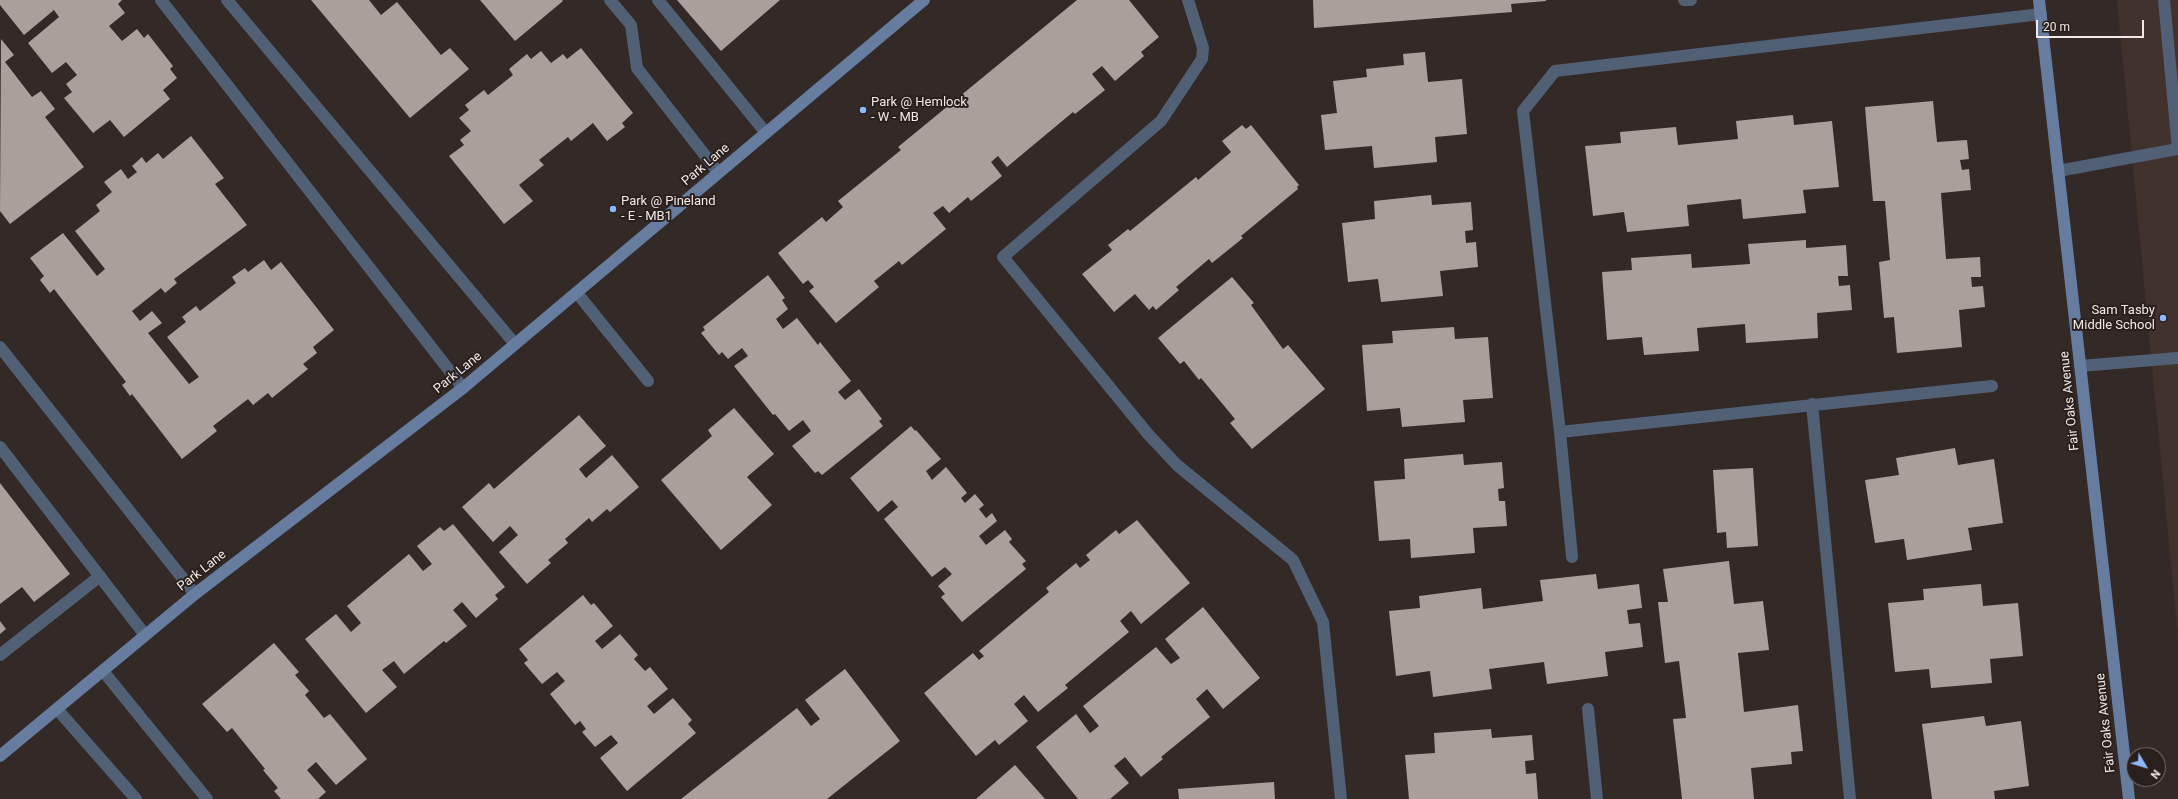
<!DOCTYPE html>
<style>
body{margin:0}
#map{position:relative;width:2178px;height:799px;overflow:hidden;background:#332a27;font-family:Roboto,sans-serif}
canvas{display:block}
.north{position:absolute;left:2126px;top:747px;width:40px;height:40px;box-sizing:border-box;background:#29201d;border:1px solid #79706e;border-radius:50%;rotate:128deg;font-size:11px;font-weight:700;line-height:16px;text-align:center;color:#f0e9e7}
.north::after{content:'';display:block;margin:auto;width:14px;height:18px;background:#8db9fc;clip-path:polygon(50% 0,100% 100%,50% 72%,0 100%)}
.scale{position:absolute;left:2036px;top:20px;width:108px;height:18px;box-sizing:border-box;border:2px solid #f0e9e7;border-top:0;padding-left:5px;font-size:12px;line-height:14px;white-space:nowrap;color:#f0e9e7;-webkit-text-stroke:3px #29201d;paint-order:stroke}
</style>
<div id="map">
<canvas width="2178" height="799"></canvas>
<div class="north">N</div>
<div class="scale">20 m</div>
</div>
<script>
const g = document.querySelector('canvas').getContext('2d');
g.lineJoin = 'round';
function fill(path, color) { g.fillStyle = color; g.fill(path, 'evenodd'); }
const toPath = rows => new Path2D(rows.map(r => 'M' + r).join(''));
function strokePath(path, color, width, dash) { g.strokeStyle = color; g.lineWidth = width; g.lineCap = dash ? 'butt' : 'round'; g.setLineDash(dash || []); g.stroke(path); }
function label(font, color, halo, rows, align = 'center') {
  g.font = font + ' Roboto,sans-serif'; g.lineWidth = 4; g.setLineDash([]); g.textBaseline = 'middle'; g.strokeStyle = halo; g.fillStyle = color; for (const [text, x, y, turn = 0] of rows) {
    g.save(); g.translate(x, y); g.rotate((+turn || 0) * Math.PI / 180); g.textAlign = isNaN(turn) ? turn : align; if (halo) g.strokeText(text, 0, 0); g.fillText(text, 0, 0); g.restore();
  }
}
fill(toPath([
 [2117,0,2178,0,2178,637]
]), '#42322d');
fill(toPath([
 [0,0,122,0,118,4,125,13,109,26,122,41,137,29,144,38,148,34,173,66,170,69,177,78,163,90,170,99,124,137,110,120,93,133,64,98,72,92,66,84,77,75,66,62,52,73,28,43,59,17,54,10,24,35,0,5],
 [311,0,369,0,381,15,397,2,441,55,450,48,469,69,410,118],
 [480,0,562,0,563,1,515,41],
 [677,0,780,0,721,51],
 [1077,0,1129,0,1159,37,1141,52,1144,56,1115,81,1102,66,1092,74,1105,90,1075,114,1073,112,1007,167,998,156,991,162,1002,176,971,201,968,197,949,213,943,206,933,213,946,229,902,265,899,261,874,281,879,287,836,323,809,291,814,287,808,280,803,284,778,253,822,217,826,222,843,207,838,201,901,150,898,147],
 [1313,0,1546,0,1546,1,1511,4,1512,12,1314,28],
 [1,39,14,55,5,62,32,97,41,91,55,109,45,117,84,167,10,224,0,211],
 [581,48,633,113,622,123,625,127,607,141,593,123,571,141,568,137,539,160,544,165,519,185,533,201,504,224,449,156,464,145,460,140,471,131,459,118,469,110,465,105,484,90,488,95,513,75,509,69,527,54,531,59,541,51,551,63,563,54,567,59],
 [1425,52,1428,82,1462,79,1467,134,1435,137,1437,162,1374,168,1372,146,1325,150,1321,115,1337,113,1333,81,1367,77,1366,69,1404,65,1403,54],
 [1933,101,1937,142,1967,140,1969,159,1960,160,1962,170,1969,169,1971,190,1941,193,1946,259,1980,257,1981,277,1971,277,1972,287,1983,286,1985,307,1959,310,1962,347,1897,353,1894,317,1884,318,1879,262,1890,260,1885,201,1873,201,1865,107],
 [1793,115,1794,125,1832,121,1839,187,1803,190,1806,213,1743,219,1741,199,1687,205,1689,226,1627,232,1624,212,1593,216,1585,146,1621,143,1620,132,1676,127,1678,145,1738,139,1736,121],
 [1242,125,1246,129,1251,125,1299,185,1297,187,1298,189,1241,236,1243,238,1212,263,1209,259,1176,287,1179,290,1156,310,1153,306,1149,310,1135,294,1114,312,1082,274,1112,250,1108,245,1128,229,1130,231,1196,177,1198,180,1231,152,1222,141],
 [191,136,224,178,215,184,247,225,174,279,177,283,165,293,161,288,132,311,140,321,152,311,162,323,148,333,189,384,199,377,167,337,186,322,182,317,196,306,200,311,236,283,232,277,245,268,248,272,264,260,271,270,281,262,334,330,313,347,317,353,303,364,308,369,272,398,268,393,253,405,248,399,213,426,217,431,182,459,132,394,130,396,122,385,126,382,54,289,50,293,40,280,44,276,30,258,63,233,97,276,105,269,75,231,100,211,96,205,112,192,104,182,121,169,128,179,137,172,132,166,142,157,146,163,158,153,163,159],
 [1431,195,1432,205,1471,202,1473,230,1465,231,1466,243,1476,242,1478,267,1440,271,1443,296,1381,302,1378,279,1348,282,1342,223,1375,219,1374,201],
 [1806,240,1806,248,1846,245,1848,276,1838,276,1839,286,1850,285,1852,310,1817,313,1818,338,1746,343,1745,324,1697,328,1699,351,1644,355,1642,337,1607,340,1602,272,1632,270,1631,258,1691,254,1692,268,1750,264,1748,244],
 [768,275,785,298,782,300,788,309,776,319,783,329,797,318,818,345,820,342,851,381,838,392,845,400,859,389,882,419,879,421,883,426,822,475,818,471,815,473,792,446,811,431,803,420,789,431,775,414,773,415,734,366,748,356,742,348,728,359,722,352,719,355,701,333,705,330,703,327],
 [1232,277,1254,303,1251,305,1283,349,1288,345,1325,389,1252,449,1230,423,1235,419,1201,378,1199,380,1184,361,1180,364,1158,338],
 [1454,327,1455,339,1488,337,1493,398,1463,400,1465,422,1402,427,1400,408,1367,411,1362,345,1393,343,1392,331],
 [734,408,774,454,747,477,772,505,721,550,661,480,712,436,708,430],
 [579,415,606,446,579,469,586,478,612,455,639,487,610,512,607,509,592,522,589,518,565,539,568,543,548,560,551,563,527,584,499,552,518,535,510,526,493,542,462,507,489,483,494,489],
 [911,426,915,431,916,430,941,459,926,471,932,480,946,467,967,493,961,498,965,503,975,494,984,505,979,509,986,518,992,513,997,521,979,536,986,545,1005,530,1012,539,1009,542,1026,561,1022,564,1026,569,962,622,941,597,945,594,938,586,952,574,945,567,932,577,884,519,898,507,892,500,878,512,850,478],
 [1955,448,1958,465,1994,459,2003,523,1968,528,1972,550,1907,560,1904,539,1875,543,1865,480,1899,475,1896,458],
 [1463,454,1464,465,1502,462,1504,488,1498,489,1499,501,1505,501,1507,526,1473,528,1475,553,1411,558,1410,539,1379,541,1374,481,1405,479,1404,459],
 [1753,468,1758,546,1727,548,1726,532,1717,533,1713,470],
 [0,483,70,574,34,602,22,587,0,604],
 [1137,520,1190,583,1141,624,1131,611,1120,621,1129,632,1065,685,1068,688,1038,712,1024,695,1014,704,1028,721,999,745,995,740,976,756,924,693,973,653,979,660,984,656,979,651,1049,592,1046,588,1076,563,1080,568,1090,560,1086,555,1116,530,1119,534],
 [453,524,505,587,495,595,498,599,476,618,462,602,453,610,467,626,446,643,444,641,404,674,394,661,382,670,397,687,366,713,305,639,336,614,351,632,361,623,347,606,409,554,423,571,432,564,417,546,440,527,444,531],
 [1729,561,1734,604,1763,601,1769,650,1738,653,1744,712,1798,705,1803,751,1791,752,1792,764,1751,768,1754,799,1682,799,1673,719,1686,718,1679,661,1665,663,1658,602,1668,602,1663,569],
 [1596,574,1598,589,1639,584,1642,608,1627,610,1629,624,1640,623,1643,647,1605,652,1608,676,1547,684,1544,662,1489,669,1492,689,1433,697,1430,671,1396,676,1389,611,1420,608,1419,596,1481,588,1483,609,1543,601,1540,580],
 [1981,584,1983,606,2018,603,2023,656,1990,659,1992,683,1931,688,1929,669,1895,672,1888,603,1924,600,1923,589],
 [583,595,591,605,594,603,613,626,595,641,602,649,620,634,638,655,634,659,645,671,650,667,668,689,647,706,654,714,673,698,692,720,688,724,696,733,627,791,600,758,618,743,611,735,595,747,582,732,586,729,580,721,575,725,550,694,565,681,557,672,542,684,524,663,528,660,519,649],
 [1203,607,1260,678,1223,709,1207,689,1196,699,1210,717,1161,757,1163,759,1141,777,1125,757,1114,766,1129,783,1110,799,1078,799,1036,747,1076,714,1090,733,1099,726,1083,706,1156,647,1171,664,1180,658,1165,639],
 [0,621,6,629,0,634],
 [274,643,299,672,295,675,309,691,305,695,324,718,330,714,367,759,336,785,316,762,307,770,326,792,318,799,281,799,274,791,278,788,263,770,265,769,232,728,227,732,202,704],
 [845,669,900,741,827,799,681,799,797,708,811,726,820,719,805,700],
 [1984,716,1986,726,2021,721,2029,786,1994,791,1995,799,1932,799,1922,724],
 [1491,729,1492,738,1532,735,1534,760,1525,761,1526,774,1536,773,1538,799,1409,799,1405,755,1435,753,1434,733],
 [1015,765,1045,799,976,799],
 [1274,782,1275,799,1179,799,1178,789]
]), '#ab9f9b');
strokePath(toPath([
 [161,0,463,388],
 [227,0,515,344],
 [610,0,631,25,637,68,718,172],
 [658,0,766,133],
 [1188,0,1203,48,1202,59,1161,121,1003,257,1148,434,1177,465,1293,560,1323,622,1341,799],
 [1684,0,1691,0],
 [2058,171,2178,149,2164,0],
 [577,293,648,381],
 [0,347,195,594],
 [2080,366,2178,358],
 [1812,404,1850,799],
 [1560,432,1992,386],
 [0,447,145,635],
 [1572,557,1560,432,1523,111,1555,71,2041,14],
 [0,655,100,576],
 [103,671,207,799],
 [57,709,136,799],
 [1588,709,1597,799]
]), '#526076', 12);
strokePath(toPath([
 [2039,0,2129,799],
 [0,756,195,594,463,388,924,0]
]), '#667da0', 12);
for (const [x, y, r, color] of [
 [863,110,4,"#8db9fc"],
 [613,209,4,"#8db9fc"],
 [2163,318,4,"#8db9fc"]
]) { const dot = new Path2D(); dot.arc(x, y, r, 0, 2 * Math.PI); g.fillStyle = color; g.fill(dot); strokePath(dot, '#29201d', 1.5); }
label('13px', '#f0e9e7', '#29201d', [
 ["Park @ Hemlock",871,103],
 ["- W - MB",871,118],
 ["Park @ Pineland",621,202],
 ["- E - MB1",621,217],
 ["Sam Tasby",2155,311,"right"],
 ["Middle School",2155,326,"right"]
], 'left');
label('13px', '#f0e9e7', '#29201d', [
 ["Park Lane",706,165,-40],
 ["Park Lane",458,373,-39],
 ["Fair Oaks Avenue",2070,401,-96],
 ["Park Lane",202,571,-38],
 ["Fair Oaks Avenue",2106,723,-96]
]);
</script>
